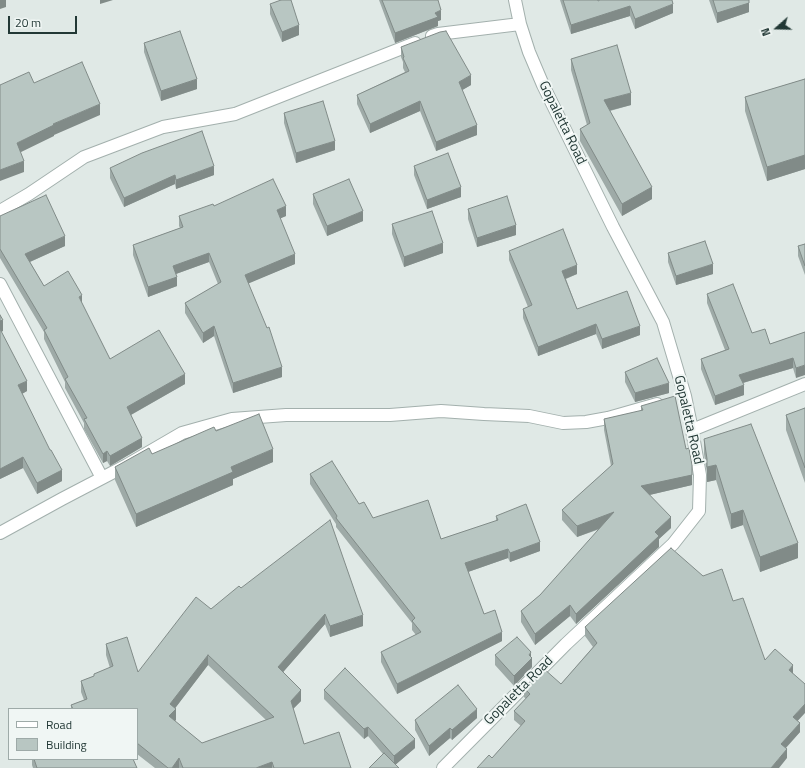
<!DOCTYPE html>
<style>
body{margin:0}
#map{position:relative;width:805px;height:768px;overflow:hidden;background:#e0e9e6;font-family:"Titillium Web",sans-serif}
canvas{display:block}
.legend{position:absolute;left:8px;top:708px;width:130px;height:52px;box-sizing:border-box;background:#f0f6f4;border:1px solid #9eaaa8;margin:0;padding:5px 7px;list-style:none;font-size:12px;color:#223835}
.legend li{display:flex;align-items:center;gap:8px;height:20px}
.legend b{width:20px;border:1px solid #9eaaa8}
.north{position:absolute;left:757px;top:8px;width:40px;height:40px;-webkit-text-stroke:3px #f0f6f4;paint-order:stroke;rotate:250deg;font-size:11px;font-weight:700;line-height:16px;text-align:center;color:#223835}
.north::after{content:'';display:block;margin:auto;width:14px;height:18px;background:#223835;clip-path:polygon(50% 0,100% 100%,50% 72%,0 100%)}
.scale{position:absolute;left:8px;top:16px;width:69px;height:18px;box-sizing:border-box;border:2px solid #223835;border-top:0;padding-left:5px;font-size:12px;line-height:14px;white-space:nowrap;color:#223835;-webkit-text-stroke:3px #f0f6f4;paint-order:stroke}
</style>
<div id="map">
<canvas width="805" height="768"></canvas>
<ul class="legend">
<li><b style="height:5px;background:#fff"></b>Road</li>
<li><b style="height:11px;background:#b8c6c2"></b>Building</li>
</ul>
<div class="north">N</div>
<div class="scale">20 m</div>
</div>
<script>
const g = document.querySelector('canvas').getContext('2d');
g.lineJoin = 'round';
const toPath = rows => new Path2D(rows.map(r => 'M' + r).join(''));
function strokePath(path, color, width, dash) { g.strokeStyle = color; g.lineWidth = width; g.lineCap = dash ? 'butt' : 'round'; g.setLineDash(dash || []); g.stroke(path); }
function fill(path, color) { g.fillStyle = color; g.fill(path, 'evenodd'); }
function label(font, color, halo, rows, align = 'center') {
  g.font = font + ' "Titillium Web",sans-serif'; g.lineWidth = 4; g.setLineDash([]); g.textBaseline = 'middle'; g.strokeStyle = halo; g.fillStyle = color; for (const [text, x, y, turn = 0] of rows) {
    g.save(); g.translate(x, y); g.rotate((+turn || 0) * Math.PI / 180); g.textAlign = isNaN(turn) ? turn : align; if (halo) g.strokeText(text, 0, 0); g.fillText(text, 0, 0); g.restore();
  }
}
const minor = toPath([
 [432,36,438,34,520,24],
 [0,211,29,194,84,157,163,127,235,114,415,43],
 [0,284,102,478],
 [692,430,805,384],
 [0,533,62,499,127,465,182,433,232,419,286,415,390,415,441,411,484,414,529,416,563,423,586,422,608,418,657,404],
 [443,768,566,644,673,544,699,511,700,475,692,430,685,396,663,322,613,227,543,85,529,52,520,24,515,0]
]);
strokePath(minor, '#a3b0ad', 14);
strokePath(minor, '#fff', 12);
fill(toPath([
 [379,0,438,0,441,20,438,21,438,26,395,43],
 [560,0,598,0,598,1,673,13,635,29,630,16,571,34],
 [709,0,749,0,749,12,717,23],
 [270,4,299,35,282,42,270,14],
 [144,43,197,89,161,101,144,52],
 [401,47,471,85,462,90,477,135,436,151,420,111,370,133,357,104,357,95,405,72,403,68,403,62,401,57],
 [571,59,631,105,610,111,652,199,622,216,580,141,580,129,587,125,571,70],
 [805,79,805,169,767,181,745,111,745,97],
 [284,113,335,150,296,163,284,123],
 [414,166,461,197,427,209,414,175],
 [110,168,214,175,176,189,175,184,124,207,110,178],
 [313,194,363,221,327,236,313,204],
 [214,206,286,216,280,218,295,264,248,283,282,377,233,393,214,336,203,343,185,313,185,303,218,284,209,262,176,274,177,286,148,297,133,255,133,245,180,228,179,226,179,216],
 [468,209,516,235,477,247,468,219],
 [0,216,65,246,30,262,44,286,82,304,110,359,185,384,131,415,142,447,110,466,107,461,103,463,84,429,84,423,65,388,65,382,44,339,44,332,0,258],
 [392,224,443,253,404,267,392,234],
 [805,244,805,275,798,256,798,246],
 [509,251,577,274,566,279,577,309,640,335,602,349,596,334,538,356,523,318,523,309,528,307,509,260],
 [668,253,713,274,676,285,668,262],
 [707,294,752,333,770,344,805,332,796,378,793,368,743,383,744,395,715,405,701,369,701,359,725,350,707,303],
 [0,315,3,331,1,332,27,391,22,394,62,481,37,494,23,468,0,479],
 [625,372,669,393,635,402,625,382],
 [641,406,692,485,649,495,671,528,659,539,659,547,576,624,570,616,535,645,521,622,521,611,540,595,600,529,577,537,562,520,562,510,611,466,604,430,604,419,641,411],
 [805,408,805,483,786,430,786,415],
 [216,431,273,462,233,479,233,485,136,527,115,480,115,467,152,454],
 [704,439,798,558,760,572,743,525,731,529,716,480,707,482,707,473,704,454],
 [310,474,359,504,373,518,441,539,496,521,496,516,540,551,510,562,508,558,468,572,484,614,502,641,397,694,381,662,381,652,416,635,412,630,412,623,336,527,336,524,310,484],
 [241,588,363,626,330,637,325,624,283,672,301,701,293,709,304,744,351,768,155,768,137,754,137,709,71,709,71,705,84,700,81,692,81,681,94,676,94,674,110,668,106,655,106,644,138,672,211,609],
 [208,665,266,720,202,743,174,721,176,720,175,708],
 [733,601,765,660,793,674,798,721,800,732,786,748,787,758,492,758,521,726,514,720,514,711,526,699,524,697,524,688,561,684,593,647,585,636,585,627],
 [495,655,531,657,532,667,514,686,495,665],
 [324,690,415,748,395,765,383,754,368,736,364,739,324,699],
 [477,718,452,740,450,738,429,756,415,730,415,720],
 [32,759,133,759,137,768,33,768,32,765]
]), '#9eaaa7');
fill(toPath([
 [0,0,6,0,6,7,0,9],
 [100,0,113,0,100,4],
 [749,3,749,12,717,23,717,13],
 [673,4,673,13,635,29,635,19],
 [630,6,630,16,571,34,571,25],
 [441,10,441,20,438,21,438,26,395,43,395,33],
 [299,25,299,35,282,42,282,32],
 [471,75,471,85,459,92,459,82],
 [197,79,197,89,161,101,161,91],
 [631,93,631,105,604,112,604,100],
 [420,101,420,111,370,133,370,124],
 [100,104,100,115,54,135,54,136,17,154,17,143,53,124],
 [477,125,477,135,436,151,436,142],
 [335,141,335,150,296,163,296,153],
 [805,155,805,169,767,181,767,167],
 [24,161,24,172,0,181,0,170],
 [214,166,214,175,176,189,176,180],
 [175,175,175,184,124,207,124,198],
 [461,187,461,197,427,209,427,200],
 [652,187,652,199,622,216,622,204],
 [286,206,286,216,277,220,277,210],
 [363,211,363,221,327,236,327,226],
 [516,225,516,235,477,247,477,238],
 [65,236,65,246,25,264,25,254],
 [443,243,443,253,404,267,404,257],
 [209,253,209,262,173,275,173,266],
 [295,254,295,264,245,285,245,275],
 [713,264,713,274,676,285,676,276],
 [577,265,577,274,562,280,562,271],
 [177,277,177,286,148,297,148,287],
 [82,295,82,304,79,297],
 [3,320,3,331,0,332,0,321],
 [596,324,596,334,538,356,538,347],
 [214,326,214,336,203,343,203,333],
 [640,326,640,335,602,349,602,339],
 [793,358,793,368,739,384,739,375],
 [805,365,805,375,796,378,796,368],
 [282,367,282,377,233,393,233,383],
 [185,374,185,384,127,417,127,407],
 [27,381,27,391,18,396,18,385],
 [669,383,669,393,635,402,635,393],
 [744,385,744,395,715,405,715,396],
 [142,438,142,447,110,466,110,456],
 [273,449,273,462,233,479,233,485,136,527,136,514,231,467],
 [107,451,107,461,103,463,103,454],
 [23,457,23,468,0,479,0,469],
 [692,465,692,485,641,497,641,486],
 [716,465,716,480,707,482,707,467],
 [62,470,62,481,37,494,37,483],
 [743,510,743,525,731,529,731,514],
 [614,512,614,523,577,537,577,526],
 [671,517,671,528,659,539,659,547,576,624,576,614,655,532],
 [540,542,540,551,510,562,510,553],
 [798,543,798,558,760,572,760,557],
 [508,549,508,558,465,573,465,563],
 [570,605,570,616,535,645,535,634],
 [325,614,325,624,278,678,278,667],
 [363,615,363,626,330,637,330,626],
 [502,632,502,641,397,694,397,684],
 [531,652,531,659,532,658,532,667,514,686,514,676,529,655],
 [208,655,208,665,170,715,170,704],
 [793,665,793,674,789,679,789,670],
 [301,690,301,701,291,711,291,701],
 [805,704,805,713,793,726,793,717],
 [176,709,176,720,169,727,169,716],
 [477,709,477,718,452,740,452,730],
 [800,723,800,732,781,753,781,744],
 [368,727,368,736,364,739,364,729],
 [450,728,450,738,429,756,429,746],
 [415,739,415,748,394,766,394,756],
 [787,749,787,758,779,768,771,768],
 [179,758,179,768,172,768],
 [272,762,272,768,256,768]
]), '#818b88');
const building = toPath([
 [281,0,291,0,299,25,282,32,270,4,281,0],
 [382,0,438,0,441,10,435,13,438,17,395,33,382,0],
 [563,0,598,0,598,1,600,0,672,0,673,4,635,19,630,6,571,25,563,0],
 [713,0,749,0,749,3,717,13,713,0],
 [180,31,197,79,161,91,144,43,180,31],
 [446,31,471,75,459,82,477,125,436,142,420,101,370,124,357,95,409,71,403,58,404,57,401,47,440,32,446,31],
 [617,45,631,93,604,100,652,187,622,204,580,129,590,123,571,59,617,45],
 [82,62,100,104,53,124,54,125,17,143,24,161,0,170,0,85,29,72,34,83,82,62],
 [805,79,805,155,767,167,745,97,805,79],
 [323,101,335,141,296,153,284,113,323,101],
 [202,131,214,166,176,180,175,175,124,198,110,168,142,153,202,131],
 [448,153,461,187,427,200,414,166,448,153],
 [273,179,286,206,277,210,295,254,245,275,267,328,269,327,282,367,233,383,214,326,203,333,185,303,221,282,209,253,173,266,177,277,148,287,133,245,183,227,179,216,213,204,214,206,273,179],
 [349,179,363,211,327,226,313,194,349,179],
 [46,195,65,236,25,254,44,286,68,271,82,295,79,297,110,359,159,330,185,374,127,407,142,438,110,456,107,451,103,454,84,419,87,418,65,379,68,377,44,330,47,328,0,249,0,216,46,195],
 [507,196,516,225,477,238,468,209,507,196],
 [432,211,443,243,404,257,392,224,432,211],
 [563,229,577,265,562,271,577,309,627,291,640,326,602,339,596,324,538,347,523,309,532,305,509,251,563,229],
 [705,241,713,264,676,276,668,253,705,241],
 [805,244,805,266,798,246,805,244],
 [733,284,752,333,765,329,770,344,805,332,805,365,796,368,793,358,739,375,744,385,715,396,701,359,729,349,707,294,733,284],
 [0,315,3,320,0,321,0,315],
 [0,329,27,381,18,385,50,450,51,450,62,470,37,483,23,457,0,469,0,329],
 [657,358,669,383,635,393,625,372,657,358],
 [675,396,686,449,689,448,692,465,692,475,641,486,671,517,655,532,659,536,576,614,570,605,535,634,521,611,540,595,614,512,577,526,562,510,613,464,604,419,643,410,641,406,675,396],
 [805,408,805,468,786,415,805,408],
 [259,414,273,449,231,467,233,472,136,514,115,467,149,448,152,454,214,427,216,431,259,414],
 [751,424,798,543,760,557,743,510,731,514,716,465,707,467,707,459,704,439,751,424],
 [332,461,359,504,364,502,373,518,428,500,441,539,498,520,496,516,526,504,540,542,510,553,508,549,465,563,484,614,495,610,502,632,397,684,381,652,421,632,412,621,415,618,336,518,337,516,310,474,332,461],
 [330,520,363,615,330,626,325,614,278,667,301,690,291,701,304,744,339,732,351,768,274,768,272,762,256,768,183,768,179,758,172,768,168,768,137,743,137,709,73,709,71,705,87,699,81,681,94,676,94,674,113,666,106,644,127,637,138,672,196,597,211,609,239,586,241,588,330,520],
 [208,655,274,717,202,743,169,716,176,709,170,704,208,655],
 [671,548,703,576,722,569,733,601,743,598,765,660,775,649,793,665,789,670,805,684,805,704,793,717,800,723,781,744,787,749,771,768,477,768,489,755,492,758,525,721,514,711,530,694,524,688,543,668,561,684,597,643,585,627,671,548],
 [517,637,531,652,529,655,532,658,514,676,495,655,517,637],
 [345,668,415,739,394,756,368,727,364,729,324,690,345,668],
 [458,685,477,709,452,730,450,728,429,746,415,720,458,685],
 [384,753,399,768,369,768,384,753],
 [34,759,133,759,137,768,37,768,34,759]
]);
fill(building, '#b8c6c2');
strokePath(building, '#818b88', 1);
label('14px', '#223835', '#f0f6f4', [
 ["Gopaletta Road",562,123,64],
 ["Gopaletta Road",688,420,77],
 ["Gopaletta Road",519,691,-45]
]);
</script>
